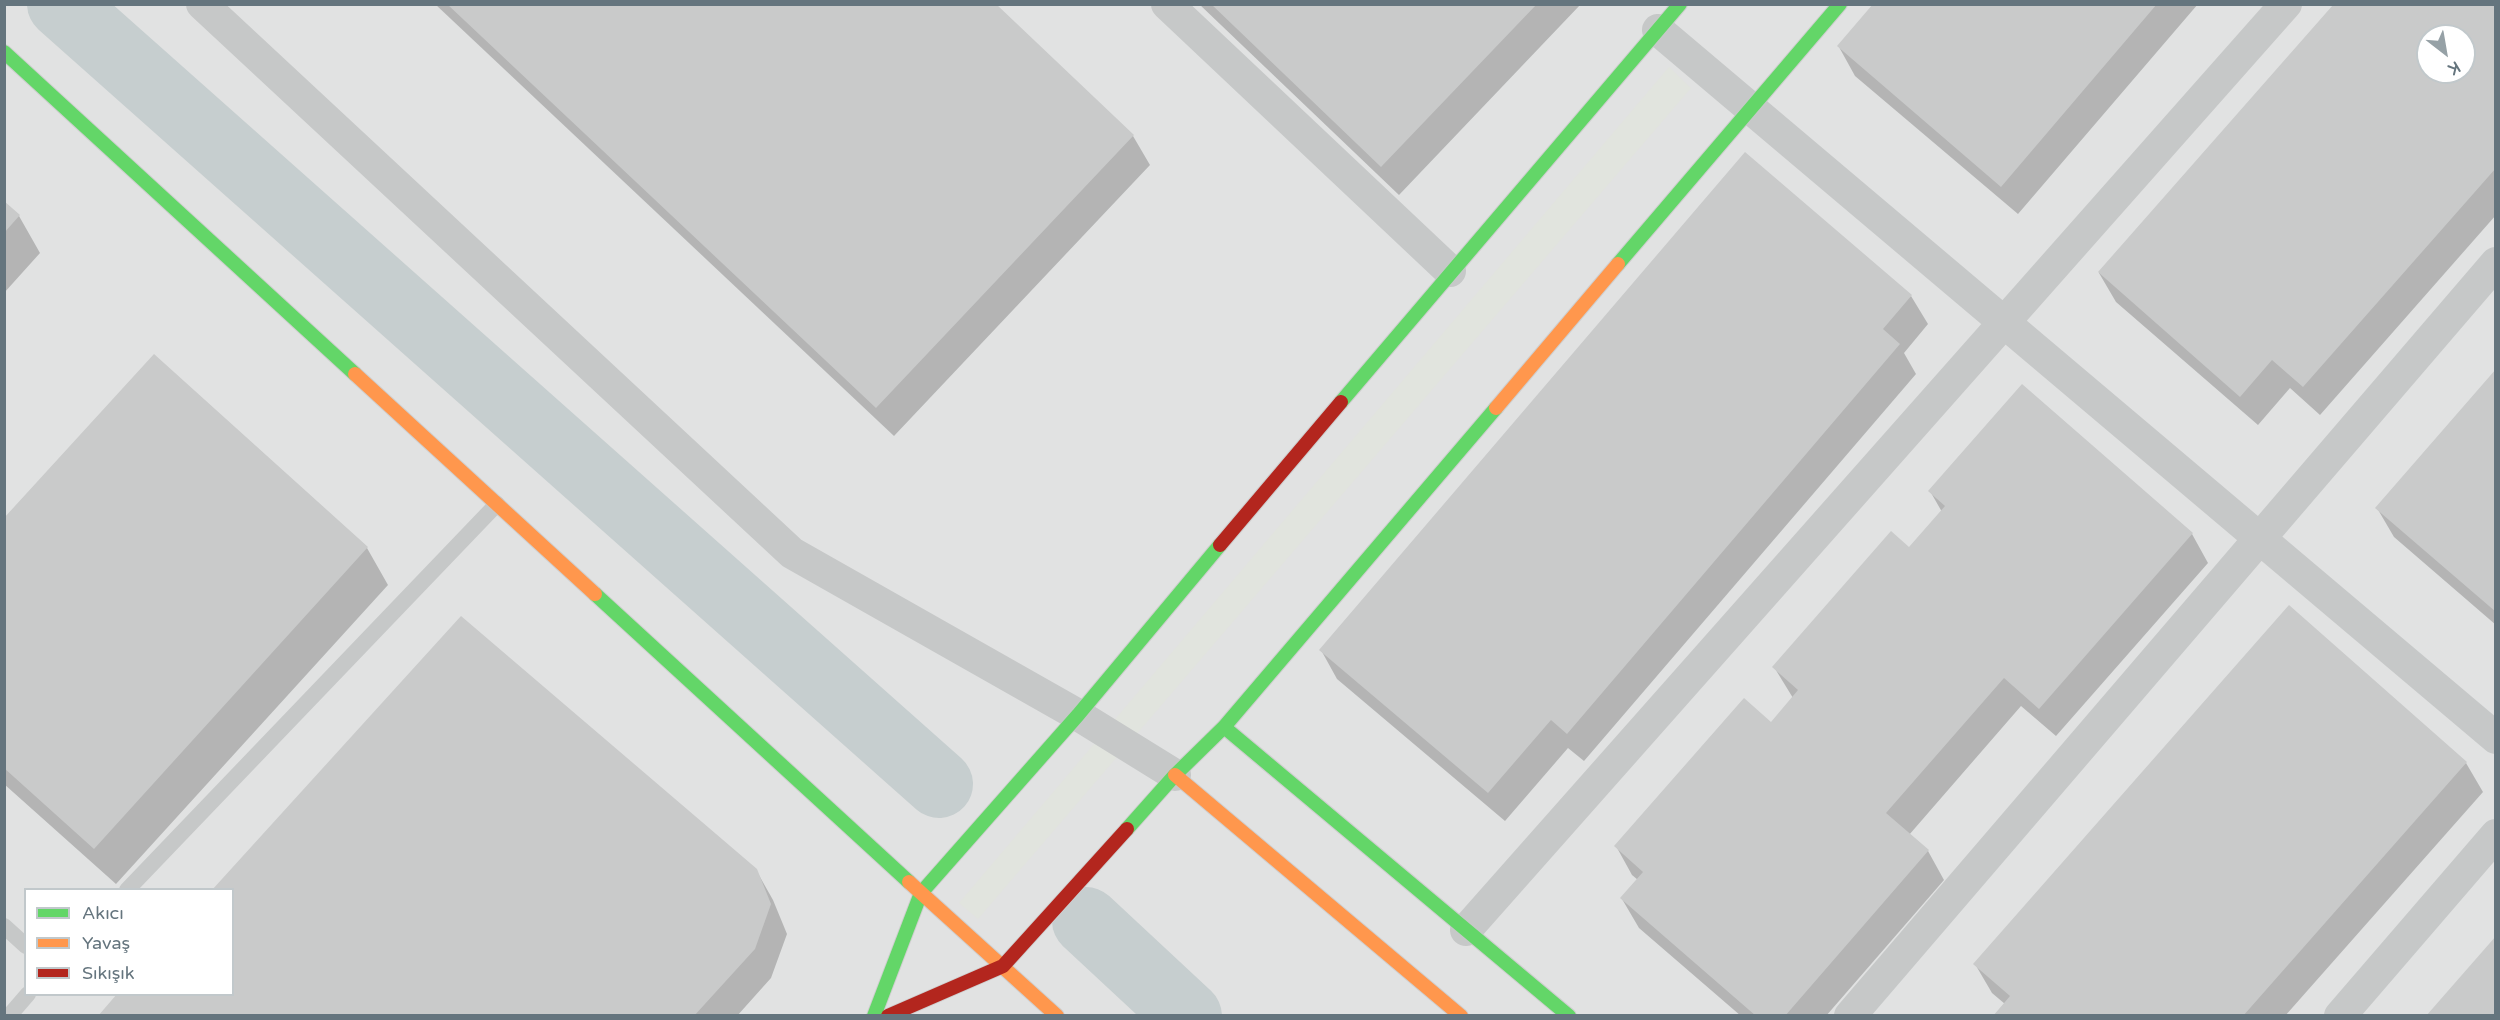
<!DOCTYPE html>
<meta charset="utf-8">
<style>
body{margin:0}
#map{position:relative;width:2500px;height:1020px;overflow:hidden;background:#f2f2f1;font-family:"Varela Round",sans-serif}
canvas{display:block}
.frame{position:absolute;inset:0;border:6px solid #65757e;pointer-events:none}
.legend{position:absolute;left:24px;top:888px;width:210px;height:108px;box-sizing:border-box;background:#fff;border:2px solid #c1c8cb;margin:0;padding:8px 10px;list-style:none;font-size:18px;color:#65757e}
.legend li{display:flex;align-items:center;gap:12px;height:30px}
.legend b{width:30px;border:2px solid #c1c8cb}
.north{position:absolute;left:2416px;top:24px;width:60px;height:60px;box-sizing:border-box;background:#fff;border:2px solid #c1c8cb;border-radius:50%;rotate:149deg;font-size:16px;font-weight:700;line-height:24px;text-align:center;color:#65757e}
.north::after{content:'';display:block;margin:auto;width:21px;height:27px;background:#96a1a6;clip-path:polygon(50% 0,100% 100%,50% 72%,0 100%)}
</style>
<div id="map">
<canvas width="2500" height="1020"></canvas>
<div class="frame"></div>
<ul class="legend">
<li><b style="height:8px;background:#63d668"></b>Akıcı</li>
<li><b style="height:8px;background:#ff974d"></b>Yavaş</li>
<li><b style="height:8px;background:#b3261e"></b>Sıkışık</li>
</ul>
<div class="north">K</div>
</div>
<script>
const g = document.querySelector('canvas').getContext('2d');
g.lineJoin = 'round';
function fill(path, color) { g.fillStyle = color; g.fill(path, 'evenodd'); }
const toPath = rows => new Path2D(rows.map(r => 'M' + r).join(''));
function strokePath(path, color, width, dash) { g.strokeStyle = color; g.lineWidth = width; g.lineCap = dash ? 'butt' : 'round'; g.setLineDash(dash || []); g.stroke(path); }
fill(toPath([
 [5,5,2495,5,2495,1015,5,1015],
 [2428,36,2464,36,2464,72,2428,72],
 [26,890,232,890,232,994,26,994]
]), '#e1e2e2');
fill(toPath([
 [1669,67,1691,88,978,919,959,903]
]), '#e1e4de');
fill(toPath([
 [435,4,994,4,1133,136,1150,165,894,436],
 [1199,4,1581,4,1399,195],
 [1875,4,2198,4,2018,214,1855,76,1839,47],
 [2335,4,2496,4,2496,215,2320,415,2290,388,2258,425,2116,302,2099,273],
 [2428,36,2464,36,2464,72,2428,72],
 [4,203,19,216,40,253,4,293],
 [1911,296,1928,324,1904,353,1916,374,1584,761,1568,748,1505,821,1337,679,1321,650],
 [2496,371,2496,625,2394,537,2377,508],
 [1930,491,2192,534,2208,563,2056,736,2021,706,1909,835,1928,851,1944,880,1826,1016,1741,1016,1639,928,1622,899,1638,880,1632,875,1616,846,1771,724,1793,698,1774,667,1909,550,1942,512],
 [4,520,367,548,388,585,116,884,4,784],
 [2466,763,2483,792,2285,1016,1995,1016,2005,1004,1992,993,1975,964],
 [756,870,773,900,787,934,771,978,737,1016,100,1016,232,994]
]), '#0003');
strokePath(toPath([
 [61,4,939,784],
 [1086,921,1188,1016]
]), '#c6cecf', 68);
fill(toPath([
 [447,4,996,4,1134,135,876,408],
 [1211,4,1537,4,1381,167],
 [1873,4,2157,4,2001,187,1837,46],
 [2333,5,2496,5,2496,168,2303,387,2272,360,2240,397,2098,272],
 [2428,36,2464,36,2464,72,2428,72],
 [1745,152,1912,295,1883,329,1900,344,1567,734,1551,720,1488,793,1319,650],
 [4,201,20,215,4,233],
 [154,354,368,547,94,849,4,768,4,518],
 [2496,369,2496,612,2375,508],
 [2022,384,2193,533,2039,709,2004,678,1886,813,1929,850,1785,1016,1756,1016,1620,898,1643,872,1614,846,1744,698,1771,722,1798,690,1772,667,1891,531,1909,547,1945,506,1928,491],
 [2289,605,2467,762,2243,1016,1993,1016,2010,996,1973,964],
 [461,616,757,869,771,904,755,949,694,1016,98,1016,117,994,232,994,232,890,212,890],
 [2496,936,2496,1016,2426,1016]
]), '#c9caca');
const fast = toPath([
 [4,52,355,374],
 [1618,264,1840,4],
 [1341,402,1680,4],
 [595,594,909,882],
 [1224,727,1569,1016],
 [1127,829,1175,775,1224,727,1496,408],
 [874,1016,921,893,1078,715,1220,545]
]);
const slow = toPath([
 [355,374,595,594],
 [1496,408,1618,264],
 [1175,775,1461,1016],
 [909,882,1057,1016]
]);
const jam = toPath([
 [1220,545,1341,402],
 [888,1016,1003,966,1127,829]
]);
strokePath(fast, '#cfcfcf', 16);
strokePath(slow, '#cfcfcf', 16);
strokePath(jam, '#cfcfcf', 16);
strokePath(toPath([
 [127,890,497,504],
 [4,926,26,946],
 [9,1016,28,994]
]), '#c6c8c8', 16);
strokePath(toPath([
 [202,4,792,553,1078,715,1175,775],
 [1167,4,1450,271],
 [1658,30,2496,738],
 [1466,930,2286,4],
 [1850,1016,2496,263],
 [2340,1016,2496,835]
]), '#c6c8c8', 32);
strokePath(fast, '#63d668', 14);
strokePath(slow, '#ff974d', 14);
strokePath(jam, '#b3261e', 14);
</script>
